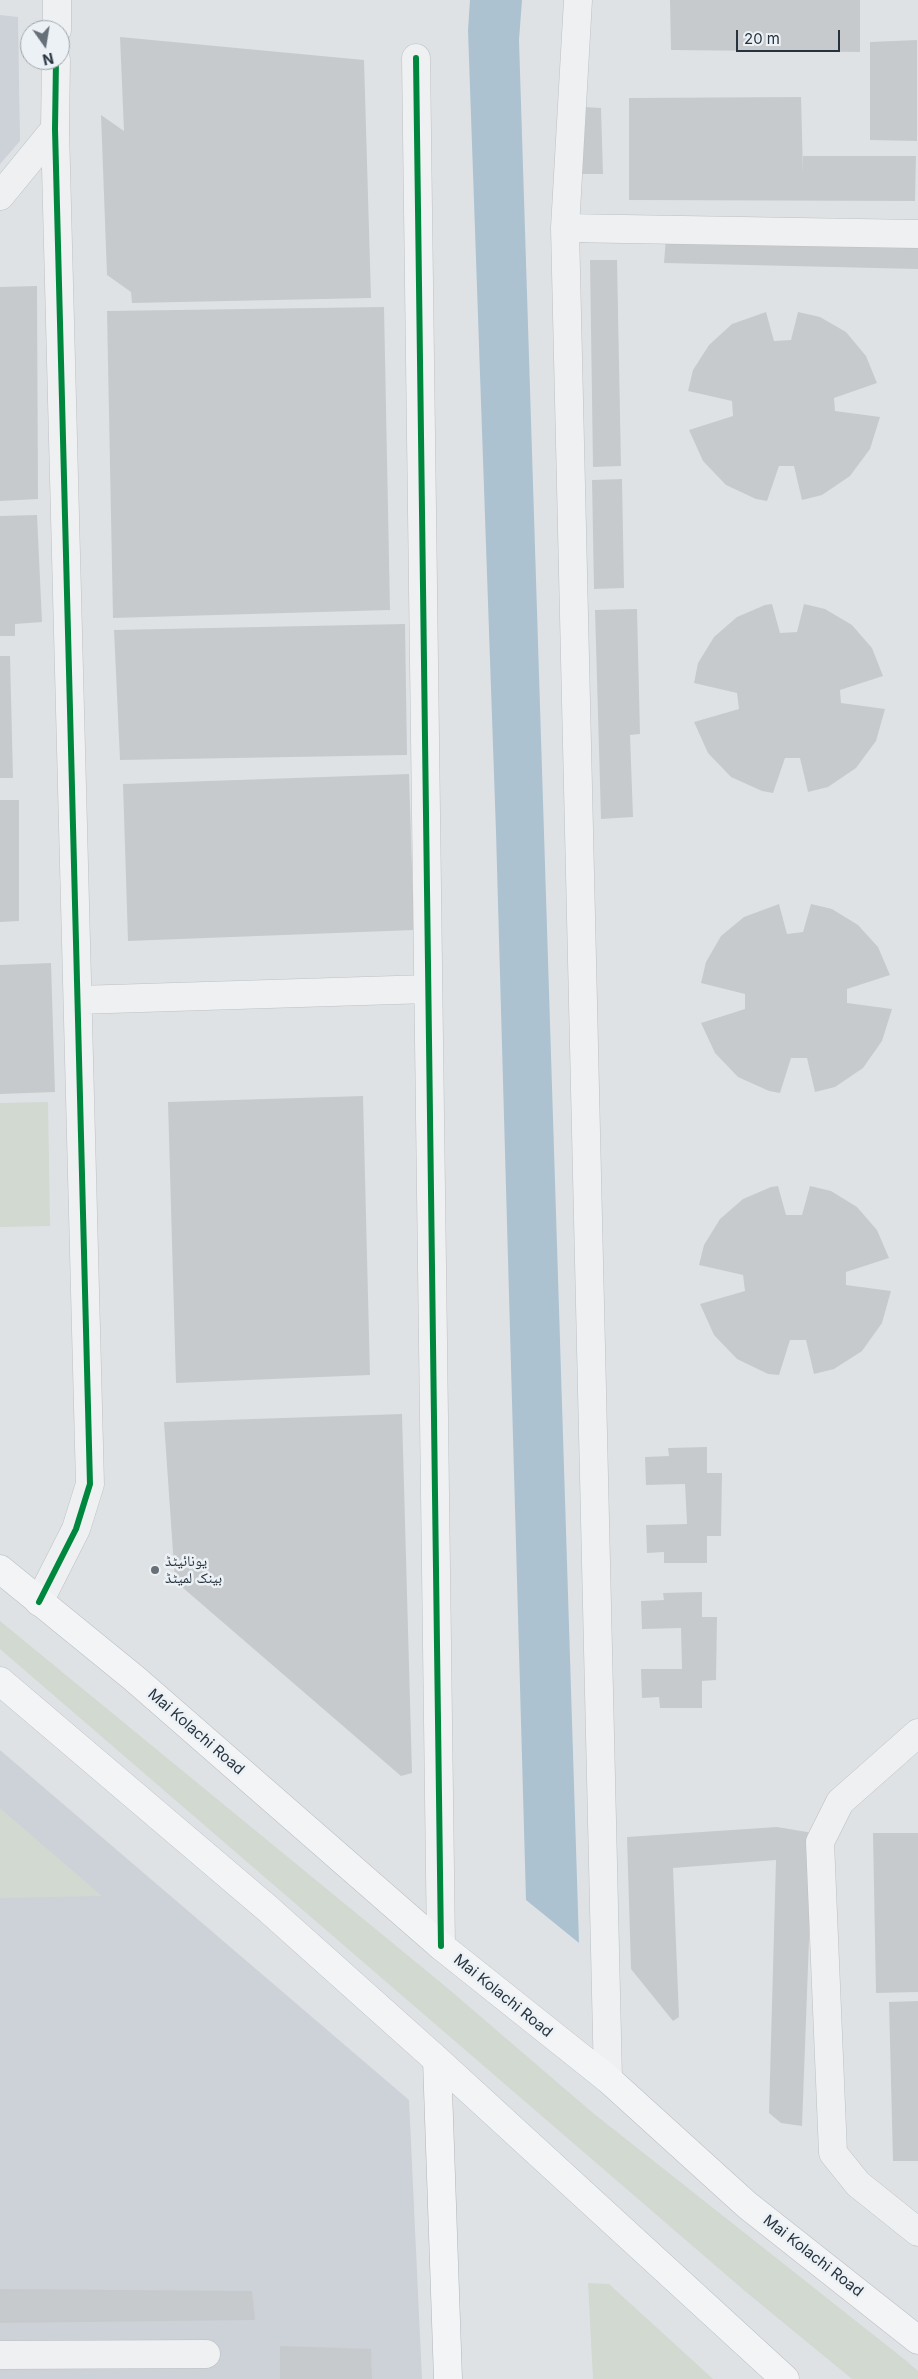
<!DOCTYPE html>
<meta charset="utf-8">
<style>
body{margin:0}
#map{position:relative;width:918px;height:2379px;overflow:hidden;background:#dfe2e5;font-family:Inter,sans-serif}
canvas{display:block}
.north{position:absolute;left:20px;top:20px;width:50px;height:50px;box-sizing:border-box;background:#ecf1f5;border:1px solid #9da5ac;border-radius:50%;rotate:167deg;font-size:14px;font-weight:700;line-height:20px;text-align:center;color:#26323e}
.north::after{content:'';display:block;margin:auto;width:18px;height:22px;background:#677078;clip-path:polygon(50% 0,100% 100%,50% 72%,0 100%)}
.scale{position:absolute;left:736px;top:30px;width:104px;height:22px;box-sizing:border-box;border:2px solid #26323e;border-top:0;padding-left:6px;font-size:15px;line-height:18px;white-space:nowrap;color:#26323e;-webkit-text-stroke:4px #ecf1f5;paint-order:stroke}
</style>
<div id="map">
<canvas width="918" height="2379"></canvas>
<div class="north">N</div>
<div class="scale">20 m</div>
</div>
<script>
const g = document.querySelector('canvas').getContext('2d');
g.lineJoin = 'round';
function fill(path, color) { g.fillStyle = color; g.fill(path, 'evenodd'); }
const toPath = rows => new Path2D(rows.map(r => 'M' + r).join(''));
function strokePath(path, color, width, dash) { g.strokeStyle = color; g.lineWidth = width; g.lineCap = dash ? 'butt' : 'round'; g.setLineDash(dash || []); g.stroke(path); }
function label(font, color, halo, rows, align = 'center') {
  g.font = font + ' Inter,"Noto Naskh Arabic",sans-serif'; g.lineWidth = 5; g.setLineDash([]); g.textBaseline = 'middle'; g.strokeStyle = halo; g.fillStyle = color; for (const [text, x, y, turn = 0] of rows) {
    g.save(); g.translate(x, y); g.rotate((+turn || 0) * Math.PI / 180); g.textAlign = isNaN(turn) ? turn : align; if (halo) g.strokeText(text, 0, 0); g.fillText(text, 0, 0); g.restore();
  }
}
fill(toPath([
 [0,15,18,17,20,141,0,164],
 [0,1750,409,2100,422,2379,0,2379]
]), '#cdd2d8');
fill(toPath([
 [48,1102,50,1226,0,1227,0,1103],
 [0,1621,445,1986,593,2113,904,2359,918,2371,918,2379,852,2379,746,2292,0,1649],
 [0,1808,102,1896,0,1898],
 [588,2283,609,2284,713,2379,593,2379]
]), '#d1d9d0');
fill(toPath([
 [470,0,522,0,519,40,579,1943,526,1900,496,832,468,30]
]), '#acc2d1');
fill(toPath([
 [670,0,860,0,860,52,671,50],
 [120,37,364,60,371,298,132,303,131,292,107,275,101,115,124,131],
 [917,40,917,141,870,140,870,42],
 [801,97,803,173,803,156,916,156,915,201,629,200,629,98],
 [566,106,601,108,603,174,567,174],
 [666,237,918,242,918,269,664,263],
 [590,260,617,260,621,466,593,467],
 [37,286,38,499,0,501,0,287],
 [384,307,390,610,113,618,107,311],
 [766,312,774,341,791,340,798,312,820,317,846,332,866,356,877,383,834,398,835,411,880,417,870,449,850,476,822,495,802,500,794,466,779,466,767,501,756,499,726,485,703,461,689,430,733,416,732,401,688,391,693,370,709,345,732,324],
 [622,479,624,588,594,589,592,480],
 [37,515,42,622,15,624,15,636,0,636,0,516],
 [772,604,780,633,797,632,804,604,825,609,852,625,872,648,883,676,840,690,841,703,885,709,876,741,856,768,828,787,808,792,800,758,785,758,773,793,762,791,731,777,708,753,694,722,739,709,737,693,694,683,698,663,714,637,737,617,765,605],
 [637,609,640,734,630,735,633,817,601,819,595,610],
 [405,624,407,755,120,760,114,630],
 [0,656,10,656,13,778,0,778],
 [409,774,414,930,128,941,123,784],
 [0,800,19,800,19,921,0,922],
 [779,904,787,934,803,932,811,904,832,909,858,925,878,947,890,975,847,989,847,1003,892,1009,882,1041,863,1068,835,1087,815,1092,807,1058,791,1058,780,1093,769,1091,738,1077,715,1053,701,1023,745,1009,745,994,701,983,706,962,721,936,744,917],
 [51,963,55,1092,0,1094,0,965],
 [363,1096,370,1375,176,1383,168,1102],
 [778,1186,786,1215,802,1215,810,1186,831,1191,857,1207,877,1230,889,1258,846,1272,846,1285,891,1291,882,1323,862,1351,834,1369,814,1374,806,1340,790,1340,779,1375,768,1374,737,1359,714,1335,700,1304,745,1291,743,1275,699,1265,704,1245,720,1219,743,1199,771,1187],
 [402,1414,412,1773,401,1776,175,1581,164,1422],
 [707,1447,707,1473,722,1473,721,1536,707,1536,707,1563,664,1563,664,1552,647,1553,646,1525,687,1524,685,1484,646,1485,645,1457,669,1456,668,1448],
 [702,1592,702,1617,717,1617,716,1680,702,1681,702,1708,660,1708,659,1697,642,1698,641,1669,682,1669,681,1628,642,1629,641,1601,664,1600,663,1593],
 [777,1827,813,1833,802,2126,781,2123,769,2113,776,1860,673,1868,679,2017,673,2021,631,1969,627,1837],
 [873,1833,918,1833,918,1992,876,1993],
 [918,2001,918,2161,893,2161,889,2002],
 [0,2289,252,2291,255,2320,0,2323],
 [280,2346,371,2349,372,2379,280,2379]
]), '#c7cacd');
const minor = toPath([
 [578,0,565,228,608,2079],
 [57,30,57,0],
 [416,58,441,1946],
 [0,196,55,129],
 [565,228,918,234],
 [78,1000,428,989],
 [39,1602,76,1529,90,1484,55,129,56,60],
 [918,1733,840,1802,820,1842,833,2153,858,2184,918,2232],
 [0,2355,206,2354]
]);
const major = toPath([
 [0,1569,135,1679,441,1946,608,2079,747,2205,918,2340],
 [0,1681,267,1908,437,2060,785,2379]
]);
const highway = toPath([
 [437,2060,448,2379]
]);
strokePath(minor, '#bdc0c3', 29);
strokePath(major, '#bbbfc3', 29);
strokePath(highway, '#b1b5ba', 29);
strokePath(minor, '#eef0f1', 28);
strokePath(major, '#f3f4f5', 28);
strokePath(highway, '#f3f4f5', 28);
strokePath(toPath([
 [416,58,441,1946],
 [39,1602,76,1529,90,1484,55,129,56,60]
]), '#00873e', 6);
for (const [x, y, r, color] of [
 [155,1570,5,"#677078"]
]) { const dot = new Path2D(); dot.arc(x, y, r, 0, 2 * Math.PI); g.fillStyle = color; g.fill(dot); strokePath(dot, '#ecf1f5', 2); }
label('15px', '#26323e', '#ecf1f5', [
 ["یونائیٹڈ",165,1561],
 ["بینک لمیٹڈ",165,1578]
], 'left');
label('15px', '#26323e', '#ecf1f5', [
 ["Mai Kolachi Road",196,1732,41],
 ["Mai Kolachi Road",503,1996,39],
 ["Mai Kolachi Road",813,2256,38]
]);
</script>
